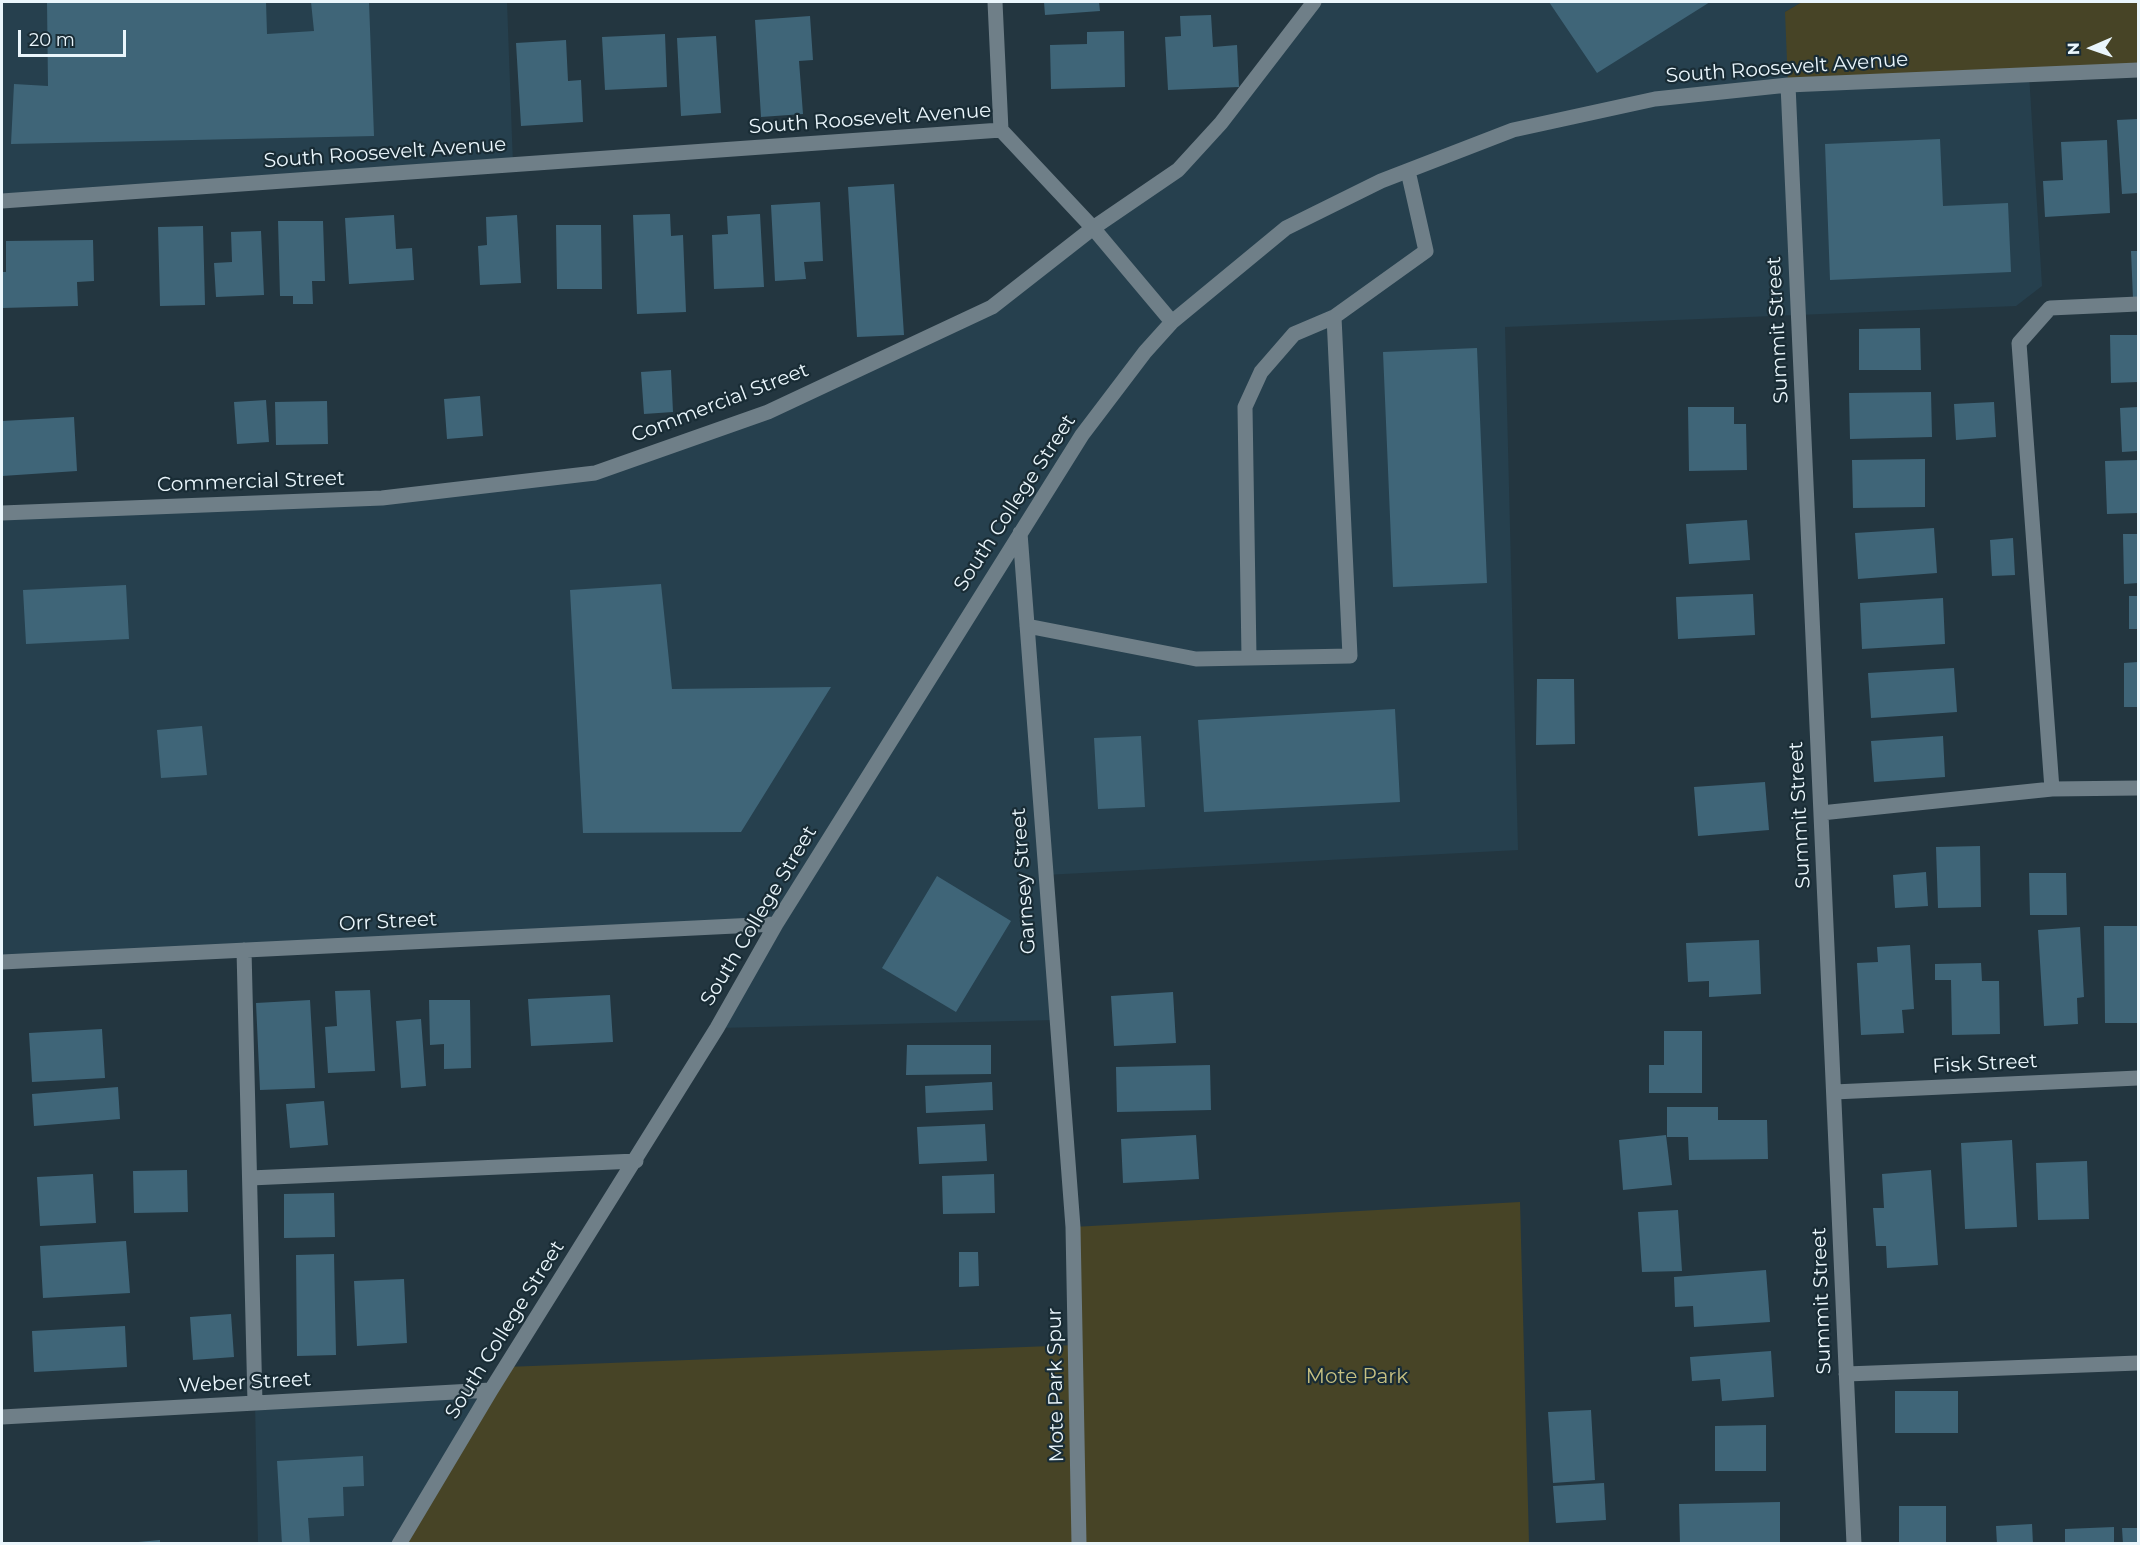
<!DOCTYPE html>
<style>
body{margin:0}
#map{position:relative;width:2140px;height:1545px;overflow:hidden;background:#233640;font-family:Montserrat,sans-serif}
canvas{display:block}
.frame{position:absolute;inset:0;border:3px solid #eaf6fc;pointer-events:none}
.north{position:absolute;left:2062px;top:18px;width:60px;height:60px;-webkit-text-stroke:4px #192c35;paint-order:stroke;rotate:268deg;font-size:16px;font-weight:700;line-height:24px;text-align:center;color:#eaf6fc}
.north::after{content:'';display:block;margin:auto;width:21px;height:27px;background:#eaf6fc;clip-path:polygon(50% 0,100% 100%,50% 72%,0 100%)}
.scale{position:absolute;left:18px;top:30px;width:108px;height:27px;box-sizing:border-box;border:3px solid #eaf6fc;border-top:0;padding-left:8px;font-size:18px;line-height:21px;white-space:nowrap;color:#eaf6fc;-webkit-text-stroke:4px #192c35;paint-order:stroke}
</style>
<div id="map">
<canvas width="2140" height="1545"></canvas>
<div class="frame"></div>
<div class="north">N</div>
<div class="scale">20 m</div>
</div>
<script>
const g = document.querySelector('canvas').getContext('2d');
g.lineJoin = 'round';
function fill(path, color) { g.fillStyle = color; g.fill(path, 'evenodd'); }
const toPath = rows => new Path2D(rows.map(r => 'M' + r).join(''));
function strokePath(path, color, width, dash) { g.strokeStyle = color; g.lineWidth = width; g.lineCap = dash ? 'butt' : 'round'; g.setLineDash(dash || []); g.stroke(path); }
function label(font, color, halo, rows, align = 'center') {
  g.font = font + ' Montserrat,sans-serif'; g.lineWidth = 4.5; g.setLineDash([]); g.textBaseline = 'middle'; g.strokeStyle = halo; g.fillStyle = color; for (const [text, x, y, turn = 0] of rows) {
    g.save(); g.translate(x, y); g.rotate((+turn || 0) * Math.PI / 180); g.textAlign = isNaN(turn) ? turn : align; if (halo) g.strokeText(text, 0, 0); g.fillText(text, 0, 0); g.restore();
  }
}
fill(toPath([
 [2,2,507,2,513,165,2,201],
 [1314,2,1802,2,1785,12,2029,74,2042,286,2016,306,1505,327,1518,850,1045,875,1056,1020,717,1028,776,924,2,962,2,513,382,498,595,473,768,412,992,307,1178,170],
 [491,1390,399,1543,258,1543,255,1403]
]), '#26404e');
fill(toPath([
 [1802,2,2138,2,2138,70,1788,85,1785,12],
 [1520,1202,1529,1543,399,1544,506,1367,1077,1345,1073,1227]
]), '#474426');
fill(toPath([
 [47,2,266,2,267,34,314,31,311,2,369,2,374,136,11,144,14,84,48,86],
 [1044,2,1099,2,1100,11,1045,15],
 [1549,2,1710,2,1597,73],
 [1211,15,1213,47,1237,45,1239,87,1168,90,1165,37,1181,36,1180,16],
 [810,16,813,60,799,61,803,114,761,117,755,20],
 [1124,31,1125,87,1051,89,1050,45,1087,44,1087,32],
 [665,34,667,87,605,90,602,37],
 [716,36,721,113,681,116,677,38],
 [566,40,568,81,581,80,583,122,521,126,516,43],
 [2138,119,2138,193,2122,194,2117,120],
 [1940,139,1943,206,2008,203,2011,272,1830,280,1825,144],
 [2107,140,2110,213,2045,217,2043,181,2063,180,2061,142],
 [894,184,904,335,857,337,848,187],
 [820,202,823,261,804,262,806,279,775,281,771,205],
 [670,214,671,236,683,235,686,312,637,314,633,215],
 [760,214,764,287,714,289,712,235,728,234,727,216],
 [394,215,396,249,412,248,414,280,349,284,345,218],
 [517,215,521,283,480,285,478,246,487,245,486,217],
 [278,221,323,221,325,281,312,281,313,304,293,304,293,296,280,296],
 [556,225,601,225,602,289,557,289],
 [203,226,205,305,160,306,158,227],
 [261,231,264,295,216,297,214,263,232,262,231,232],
 [93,240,94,281,77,282,78,306,2,308,2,272,6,272,6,241],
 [2131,251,2138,251,2138,299,2133,299],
 [1920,328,1921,370,1859,370,1859,329],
 [2110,335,2138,335,2138,382,2111,383],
 [1477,348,1487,583,1393,587,1383,352],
 [671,370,673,412,644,414,641,372],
 [1931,392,1932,437,1850,439,1849,393],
 [480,396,483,436,447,439,444,399],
 [266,400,269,442,237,444,234,402],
 [327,401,328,444,276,445,275,402],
 [1994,402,1996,437,1956,440,1954,404],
 [1688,407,1734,407,1734,424,1746,424,1747,470,1689,471],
 [2138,407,2138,451,2122,452,2120,408],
 [74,417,77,471,2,476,2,421],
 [1925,459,1925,507,1853,508,1852,460],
 [2138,460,2138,513,2107,514,2105,461],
 [1747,520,1750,560,1689,564,1686,524],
 [1934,528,1937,573,1858,579,1855,533],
 [2123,534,2138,534,2138,583,2124,584],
 [2013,538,2015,575,1992,576,1990,540],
 [661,584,672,689,831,687,741,832,583,833,570,590],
 [126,585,129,639,26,644,23,590],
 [1753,594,1755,635,1678,639,1676,597],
 [2129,596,2138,596,2138,629,2129,629],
 [1943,598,1945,644,1862,649,1860,603],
 [2138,662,2138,707,2124,707,2124,663],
 [1954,668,1957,712,1871,718,1868,673],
 [1537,679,1574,679,1575,744,1536,745],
 [1395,709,1400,802,1204,812,1198,720],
 [202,726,207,775,161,778,157,730],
 [1141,736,1145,807,1098,809,1094,738],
 [1943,736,1945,777,1874,782,1871,741],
 [1765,782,1769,830,1698,836,1694,787],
 [1980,846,1981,907,1938,908,1936,847],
 [1926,872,1928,906,1895,908,1893,875],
 [2029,873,2066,873,2067,915,2030,915],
 [937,876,1011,921,956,1012,882,968],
 [2104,926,2138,926,2138,1023,2105,1023],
 [2080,927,2084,997,2077,998,2078,1024,2044,1026,2038,930],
 [1759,940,1761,994,1709,997,1709,981,1688,982,1686,943],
 [1910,945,1914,1009,1902,1010,1904,1033,1861,1035,1857,963,1878,962,1877,947],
 [1981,963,1982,981,1999,981,2000,1034,1952,1035,1951,980,1935,980,1935,964],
 [370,990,375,1071,328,1073,325,1027,337,1026,335,991],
 [1173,992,1176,1043,1114,1046,1111,996],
 [610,995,613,1042,531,1046,528,999],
 [310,1000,315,1088,260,1090,256,1003],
 [429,1000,470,1000,471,1068,444,1069,444,1044,430,1045],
 [421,1019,426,1086,401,1088,396,1021],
 [102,1029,105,1078,32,1082,29,1033],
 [1664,1031,1702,1031,1702,1093,1649,1093,1649,1065,1664,1065],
 [907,1045,991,1045,991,1074,906,1075],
 [1210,1065,1211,1110,1117,1112,1116,1067],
 [992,1082,993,1110,926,1113,925,1086],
 [118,1087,120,1119,34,1126,32,1094],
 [324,1101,328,1145,290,1148,286,1104],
 [1667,1107,1718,1107,1718,1120,1767,1120,1768,1159,1689,1160,1688,1137,1667,1137],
 [985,1124,987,1161,919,1164,917,1127],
 [1196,1135,1199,1179,1123,1183,1121,1139],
 [1666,1135,1672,1185,1623,1190,1619,1140],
 [2012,1140,2017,1227,1965,1229,1961,1143],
 [2087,1161,2089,1219,2038,1220,2036,1163],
 [187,1170,188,1212,134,1213,133,1171],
 [1931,1170,1938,1265,1887,1268,1886,1246,1876,1246,1873,1208,1884,1208,1882,1174],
 [93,1174,96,1223,40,1226,37,1177],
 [994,1174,995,1213,943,1214,942,1176],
 [334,1193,335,1237,284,1238,284,1194],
 [1678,1210,1682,1271,1642,1272,1638,1212],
 [126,1241,130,1293,43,1298,40,1246],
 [959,1252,978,1252,979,1286,959,1287],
 [334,1254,336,1355,297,1356,296,1255],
 [1766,1270,1770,1322,1694,1327,1693,1306,1675,1307,1674,1277],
 [404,1279,407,1343,357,1346,354,1281],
 [231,1314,234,1357,193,1360,190,1317],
 [125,1326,127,1367,34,1372,32,1331],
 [1771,1351,1774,1397,1722,1401,1720,1379,1692,1381,1690,1357],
 [1895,1391,1958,1391,1958,1433,1895,1433],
 [1591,1410,1595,1480,1553,1483,1548,1412],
 [1766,1425,1766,1471,1715,1471,1715,1426],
 [363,1456,364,1486,343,1487,344,1516,308,1518,310,1544,282,1544,277,1461],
 [1604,1483,1606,1520,1556,1523,1553,1486],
 [1780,1502,1780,1544,1680,1544,1679,1504],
 [1899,1506,1946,1506,1946,1544,1899,1544],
 [2032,1524,2033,1544,1997,1544,1996,1526],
 [2114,1527,2114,1544,2065,1544,2065,1529],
 [2122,1528,2138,1528,2138,1544,2123,1544],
 [160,1540,160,1544,138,1544,138,1542]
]), '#3f6578');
strokePath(toPath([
 [995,2,1001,130],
 [1788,85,1854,1544],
 [1001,130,1093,228,1172,322],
 [2,201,1001,130],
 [2,513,382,498,595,473,768,412,992,307,1093,228,1178,170,1221,123,1314,2],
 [1020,533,1073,1227,1079,1544],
 [1027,626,1196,659,1350,656,1334,317,1426,251,1408,171],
 [1249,657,1245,407,1261,372,1294,334,1334,317],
 [2052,789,2019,343,2050,308,2138,304],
 [1821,813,2052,789,2138,788],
 [244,950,255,1403],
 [2,962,776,924],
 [1834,1092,2138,1078],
 [250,1178,636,1161],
 [1846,1374,2138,1363],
 [2,1417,491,1390],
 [399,1544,491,1390,717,1028,776,924,1082,435,1145,352,1172,322,1286,228,1381,181,1513,130,1655,99,1788,85,2138,70]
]), '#6f7f88', 15);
label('20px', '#eaf6fc', '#192c35', [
 ["South Roosevelt Avenue",1787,68,-4],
 ["South Roosevelt Avenue",870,119,-4],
 ["South Roosevelt Avenue",385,153,-4],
 ["Summit Street",1778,330,-93],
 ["Commercial Street",720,403,-21],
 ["Commercial Street",251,482,-2],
 ["South College Street",1015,503,-57],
 ["Summit Street",1800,815,-93],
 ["Garnsey Street",1024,881,-94],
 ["South College Street",759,916,-59],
 ["Orr Street",388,922,-3],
 ["Fisk Street",1985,1064,-3],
 ["Summit Street",1822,1301,-92],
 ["South College Street",505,1330,-58],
 ["Weber Street",245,1383,-3],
 ["Mote Park Spur",1056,1385,-91]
]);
label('20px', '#c7c182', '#192c35', [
 ["Mote Park",1357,1377]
]);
</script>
